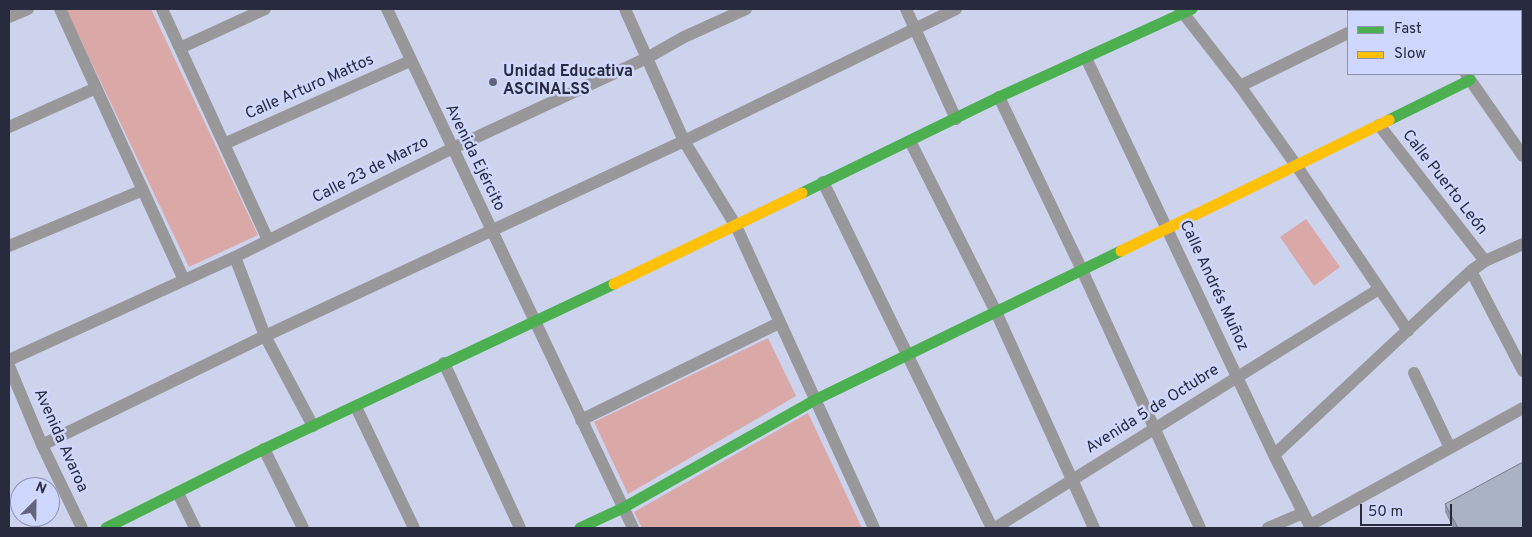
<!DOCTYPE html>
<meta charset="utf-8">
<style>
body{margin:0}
#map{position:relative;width:1532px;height:537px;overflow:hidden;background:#cdd2ed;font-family:Overpass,sans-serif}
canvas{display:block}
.frame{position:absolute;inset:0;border:10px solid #282b3e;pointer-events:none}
.legend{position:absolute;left:1347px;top:10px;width:175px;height:65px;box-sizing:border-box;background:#cfd7ff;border:1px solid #8c92b2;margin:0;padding:6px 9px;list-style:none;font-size:15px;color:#282b3e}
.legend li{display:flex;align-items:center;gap:10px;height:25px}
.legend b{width:25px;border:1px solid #8c92b2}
.north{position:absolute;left:10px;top:477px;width:50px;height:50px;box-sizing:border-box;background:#cfd7ff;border:1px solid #8c92b2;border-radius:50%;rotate:23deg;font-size:14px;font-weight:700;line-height:20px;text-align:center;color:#282b3e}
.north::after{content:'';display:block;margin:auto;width:18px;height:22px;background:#62657b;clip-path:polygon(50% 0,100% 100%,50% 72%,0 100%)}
.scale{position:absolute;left:1360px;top:504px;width:92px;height:22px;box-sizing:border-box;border:2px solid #282b3e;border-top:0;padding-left:6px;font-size:15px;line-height:18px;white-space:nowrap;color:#282b3e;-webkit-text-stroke:4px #cfd7ff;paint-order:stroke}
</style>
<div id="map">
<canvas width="1532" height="537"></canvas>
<div class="frame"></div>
<ul class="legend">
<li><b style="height:6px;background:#4caf50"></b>Fast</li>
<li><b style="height:6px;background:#ffc107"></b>Slow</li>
</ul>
<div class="north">N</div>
<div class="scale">50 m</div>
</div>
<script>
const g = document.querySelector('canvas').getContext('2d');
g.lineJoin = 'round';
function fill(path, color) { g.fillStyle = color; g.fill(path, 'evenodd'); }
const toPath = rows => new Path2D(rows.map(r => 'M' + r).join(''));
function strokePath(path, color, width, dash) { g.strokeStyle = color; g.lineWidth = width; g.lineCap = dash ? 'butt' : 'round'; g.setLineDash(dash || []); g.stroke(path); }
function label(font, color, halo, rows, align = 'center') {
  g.font = font + ' Overpass,sans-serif'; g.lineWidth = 5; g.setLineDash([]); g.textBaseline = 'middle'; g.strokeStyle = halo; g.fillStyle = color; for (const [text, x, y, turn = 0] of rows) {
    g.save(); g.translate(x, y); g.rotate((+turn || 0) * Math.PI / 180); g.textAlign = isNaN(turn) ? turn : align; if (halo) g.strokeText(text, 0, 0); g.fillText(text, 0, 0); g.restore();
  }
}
fill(toPath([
 [66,9,151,9,258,235,189,267],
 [1306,219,1340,267,1314,286,1280,237],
 [768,338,796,396,628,494,594,422],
 [808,413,862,528,642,528,634,512]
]), '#daa9a7');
strokePath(toPath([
 [60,9,184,280],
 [162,9,268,240],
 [387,9,633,528],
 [625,9,684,141,736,226,874,528],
 [906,9,956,119],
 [1180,9,1240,86,1296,165,1408,331],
 [1425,9,1427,11],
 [1393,11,1398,9],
 [9,17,28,9],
 [1521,28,1523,26],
 [180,48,265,9],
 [1086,58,1274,455,1311,528],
 [1466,74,1523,156],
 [1240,86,1348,33],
 [999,97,1082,270,1200,528],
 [1379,125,1485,261],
 [9,127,96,88],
 [910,141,996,312,1094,528],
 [224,144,410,61],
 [823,182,992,528],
 [9,246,143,190],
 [235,257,265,336,313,426],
 [1471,271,1523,371],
 [9,360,235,257,451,149,647,58,684,37,746,9],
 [444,363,520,528],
 [9,366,42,445,82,528],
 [1414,373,1450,448],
 [356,407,414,528],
 [581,420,779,323],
 [42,445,265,336,684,141,956,9],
 [264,449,303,528],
 [1274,455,1471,271,1485,261,1523,244],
 [178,493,195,528],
 [1310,525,1523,408],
 [995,528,1379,289],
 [1268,528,1303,513]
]), '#98989a', 12);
strokePath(toPath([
 [1389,120,1470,80],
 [802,193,999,97,1192,9],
 [106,528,264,449,614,284],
 [580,528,623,508,815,400,1121,251]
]), '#4caf50', 11);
strokePath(toPath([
 [1121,251,1389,120],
 [614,284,802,193]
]), '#ffc107', 11);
fill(toPath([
 [1445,504,1523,528,1453,528,1445,512]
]), '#9299aa');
const building = toPath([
 [1523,462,1523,528,1458,528,1445,504,1523,462]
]);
fill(building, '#aab2c6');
strokePath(building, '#777d8b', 1);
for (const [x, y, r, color] of [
 [493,82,5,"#62657b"]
]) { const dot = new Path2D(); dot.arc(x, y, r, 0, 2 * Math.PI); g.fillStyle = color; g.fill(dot); strokePath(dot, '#cfd7ff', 2); }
label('bold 16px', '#282b3e', '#cfd7ff', [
 ["Unidad Educativa",503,73],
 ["ASCINALSS",503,91]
], 'left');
label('16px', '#282b3e', '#cfd7ff', [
 ["Calle Arturo Mattos",310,88,-24],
 ["Avenida Ejército",474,158,64],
 ["Calle 23 de Marzo",371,171,-27],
 ["Calle Puerto León",1444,183,52],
 ["Calle Andrés Muñoz",1213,286,65],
 ["Avenida 5 de Octubre",1153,410,-32],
 ["Avenida Avaroa",60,441,66]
]);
</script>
